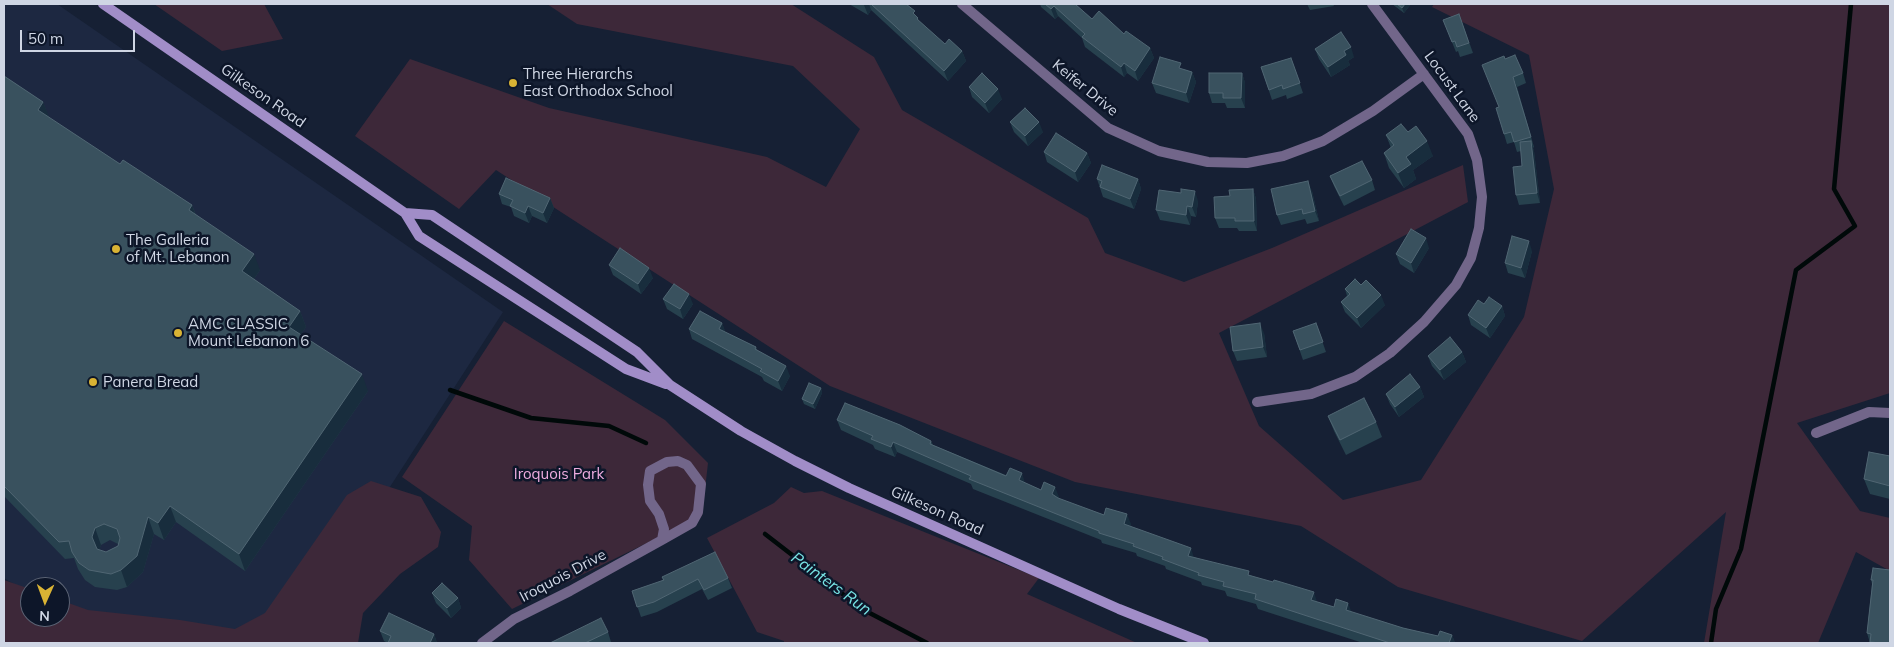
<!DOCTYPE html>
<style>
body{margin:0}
#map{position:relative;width:1894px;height:647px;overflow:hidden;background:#162034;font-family:Mulish,sans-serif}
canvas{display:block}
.frame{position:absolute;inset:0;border:5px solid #cfd6e4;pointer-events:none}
.north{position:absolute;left:20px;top:577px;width:50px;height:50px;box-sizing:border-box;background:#0d1629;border:1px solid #5b6374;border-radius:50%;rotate:182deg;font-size:14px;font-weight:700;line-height:20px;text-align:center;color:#cfd6e4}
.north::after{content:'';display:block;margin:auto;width:18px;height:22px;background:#d9b334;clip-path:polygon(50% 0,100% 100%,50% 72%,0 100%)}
.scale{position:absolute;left:20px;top:30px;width:115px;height:22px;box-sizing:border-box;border:2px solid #cfd6e4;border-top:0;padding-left:6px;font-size:15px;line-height:18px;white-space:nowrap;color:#cfd6e4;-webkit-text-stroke:4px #0d1629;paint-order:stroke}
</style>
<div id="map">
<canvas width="1894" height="647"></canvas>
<div class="frame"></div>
<div class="north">N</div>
<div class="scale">50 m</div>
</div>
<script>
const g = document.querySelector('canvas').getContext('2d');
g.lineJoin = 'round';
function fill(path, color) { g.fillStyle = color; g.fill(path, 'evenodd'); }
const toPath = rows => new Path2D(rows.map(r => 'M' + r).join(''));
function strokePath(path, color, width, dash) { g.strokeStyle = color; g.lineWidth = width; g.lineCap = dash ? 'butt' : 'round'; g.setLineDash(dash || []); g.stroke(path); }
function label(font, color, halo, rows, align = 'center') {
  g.font = font + ' Mulish,sans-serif'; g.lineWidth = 5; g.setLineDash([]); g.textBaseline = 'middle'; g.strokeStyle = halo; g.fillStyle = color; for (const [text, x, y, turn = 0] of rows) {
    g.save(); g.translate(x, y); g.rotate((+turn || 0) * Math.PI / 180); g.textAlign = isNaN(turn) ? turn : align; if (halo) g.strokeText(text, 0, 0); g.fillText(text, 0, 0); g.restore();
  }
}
fill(toPath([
 [4,4,57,4,503,312,289,643,60,612,60,587,30,587,30,594,4,578]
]), '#1d2841');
fill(toPath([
 [154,4,264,4,283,39,222,51],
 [547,4,791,4,874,57,902,110,1088,218,1105,253,1184,282,1272,248,1463,165,1468,202,1219,333,1259,426,1343,500,1421,480,1524,317,1554,189,1529,55,1432,7,1434,4,1890,4,1890,393,1797,423,1860,511,1890,518,1890,571,1856,552,1818,643,1704,643,1726,512,1582,641,1398,587,1301,526,1075,482,830,386,496,170,459,209,355,136,410,59,549,108,767,157,826,187,860,129,793,66,577,24],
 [504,321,665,420,708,463,702,516,512,609,469,560,472,526,402,477],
 [371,481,421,497,441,532,438,547,400,574,363,613,358,643,4,643,4,580,30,589,30,617,60,617,60,600,88,610,180,620,235,629,265,613,347,495],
 [791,487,804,493,822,491,1039,578,1027,594,1137,643,784,643,784,641,757,632,707,538,774,503]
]), '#3d2839');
strokePath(toPath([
 [450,390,531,418,609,426,646,443],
 [765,534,862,609,927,643],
 [1711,643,1716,609,1741,549,1796,270,1855,226,1834,189,1851,4]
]), '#000909', 4.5);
strokePath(toPath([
 [962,4,1108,128,1159,151,1208,162,1247,163,1283,156,1323,141,1373,111,1424,74],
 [1257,402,1311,394,1355,377,1390,353,1424,322,1456,285,1471,258,1479,228,1482,197,1477,160,1468,134,1372,4],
 [1816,433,1869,412,1890,413],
 [482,643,514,619,570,591,662,540,692,523,698,512,701,484,687,465,678,461,667,462,650,471,648,485,650,501,659,514,664,529,662,540]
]), '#72668a', 10);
strokePath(toPath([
 [103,4,405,213,419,236,626,369,666,384],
 [405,213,432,215,637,352,670,385,741,431,795,461,849,488,1119,609,1204,643]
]), '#a18dc8', 10);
fill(toPath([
 [849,4,906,4,916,16,920,22,945,44,962,51,966,61,948,81,871,10,868,15],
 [1040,4,1075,4,1092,19,1150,48,1154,58,1138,81,1127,73,1124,77,1085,47,1082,38,1058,16,1055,19,1041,7],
 [1307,4,1333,4,1334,6,1310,10],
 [1392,4,1411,4,1404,13],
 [1459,14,1473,53,1460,57,1458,51,1456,52,1443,20],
 [1315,49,1354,57,1348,61,1350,65,1331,77,1319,59],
 [1291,58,1303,93,1287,99,1286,95,1272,100,1261,67],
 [1505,59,1523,73,1526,83,1517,87,1534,147,1533,148,1534,151,1540,203,1519,205,1516,195,1522,166,1521,151,1517,152,1514,142,1507,144,1504,134,1499,107],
 [1183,69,1192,72,1196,82,1189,103,1156,93,1152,83],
 [1242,73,1245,83,1245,108,1227,108,1225,103,1212,103,1209,93],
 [4,76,43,102,49,118,120,164,192,205,196,215,260,270,254,279,300,311,306,327,301,334,368,391,245,571,176,522,164,540,154,534,143,572,127,587,117,590,95,587,85,580,78,569,74,558,65,559,4,496],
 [110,540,118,544,118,546,106,552,99,550,101,545],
 [969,87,1002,99,989,113,972,97],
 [1010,122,1043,132,1028,146,1014,132],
 [1408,132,1433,156,1413,170,1416,179,1404,188,1389,168,1384,153,1391,148,1386,135],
 [1044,152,1087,153,1091,163,1078,182,1047,162],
 [1330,176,1372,180,1375,190,1344,206,1334,186],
 [1097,179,1138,179,1141,189,1134,209,1103,197],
 [1253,189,1256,199,1257,231,1239,231,1237,228,1219,228,1215,218,1230,196],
 [1312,191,1319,221,1307,224,1305,219,1281,225,1277,215],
 [499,194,550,198,554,208,547,223,532,216,529,223,514,216,511,207,502,204],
 [1198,201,1196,217,1191,216,1190,225,1160,220,1156,210],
 [1429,248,1414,273,1400,264,1396,254],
 [1532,251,1525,278,1508,273,1505,263],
 [609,265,653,278,641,294,613,275],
 [1345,289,1385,305,1361,328,1345,312,1341,302,1347,296],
 [663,299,693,304,683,319,667,309],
 [1484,304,1502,306,1505,316,1490,338,1471,325,1468,315],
 [722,323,725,332,756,347,757,350,790,376,782,391,764,381,762,377,692,339,689,329],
 [1316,323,1326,352,1303,360,1293,331],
 [1264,333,1267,357,1237,361,1233,351],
 [1462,352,1466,362,1444,380,1432,366,1428,356],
 [1420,387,1424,397,1399,417,1390,404,1386,394],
 [821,388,822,393,815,409,804,404,802,399],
 [1328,416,1376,422,1382,437,1346,455,1334,431],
 [837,420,931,441,933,445,1059,497,1058,499,1131,524,1130,526,1194,557,1250,575,1317,602,1403,628,1438,636,1452,635,1455,643,1363,643,1258,609,1256,604,1227,596,1225,591,1202,585,1201,582,1166,569,1165,566,1137,556,1136,553,1102,543,1101,540,973,489,971,484,897,452,895,457,875,449,873,445,841,430],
 [1890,456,1890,499,1870,494,1864,479],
 [1890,570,1890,643,1870,643,1867,633,1872,584,1871,580],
 [662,577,728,578,732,588,708,600,702,589,657,612,641,617,632,591,663,581],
 [432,593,458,598,461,608,451,618,436,603],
 [380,631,434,634,437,643,388,643,384,641],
 [608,632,611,642,610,643,550,643]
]), '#27414e');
fill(toPath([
 [865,4,869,4,871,10,868,15,864,5],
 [1405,4,1411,4,1404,13,1402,8],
 [1054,6,1058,16,1055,19,1051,9],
 [1351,47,1354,57,1348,61,1350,65,1331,77,1328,67,1344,51],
 [1150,48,1154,58,1138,81,1135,71],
 [962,51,966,61,948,81,944,71],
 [1124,63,1127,73,1124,77,1121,67],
 [1192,72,1196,82,1189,103,1186,93],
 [1242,73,1245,83,1245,108,1241,98],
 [1513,77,1517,87,1534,147],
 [998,89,1002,99,989,113,985,103],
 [43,102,50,119,38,110],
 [1039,122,1043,132,1028,146,1025,136],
 [1427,141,1433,156,1413,170,1416,179,1404,188,1398,173,1406,157],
 [1531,141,1534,151,1540,203,1537,193],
 [1087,153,1091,163,1078,182,1075,172],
 [1138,179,1141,189,1134,209,1130,199],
 [1308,181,1312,191,1319,221,1315,211],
 [1253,189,1256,199,1257,231,1254,221],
 [1195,191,1198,201,1196,217,1192,207],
 [550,198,554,208,547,223,543,213],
 [192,205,198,222,189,210],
 [528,206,532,216,529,223,525,213],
 [1187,206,1191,216,1190,225,1186,215],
 [1426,238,1429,248,1414,273,1411,263],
 [1529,241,1532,251,1525,278,1521,268],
 [254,254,260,270,248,288,242,271],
 [649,268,653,278,641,294,638,284],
 [689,294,693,304,683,319,680,309],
 [1381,295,1385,305,1361,328,1357,318],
 [1502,306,1505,316,1490,338,1486,328],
 [300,311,306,327,295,343,289,327],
 [722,323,726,333,719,329],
 [1260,323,1264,333,1267,357,1263,347],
 [1462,352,1466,362,1444,380,1440,370],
 [786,366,790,376,782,391,778,381],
 [362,374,368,391,245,571,239,554],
 [1420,387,1424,397,1399,417,1395,407],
 [821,388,822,393,815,409,813,404],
 [893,442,897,452,895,457,891,447],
 [1022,473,1025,483,1019,480],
 [1055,487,1059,497,1056,504,1052,494],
 [170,506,176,522,164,540,158,523],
 [1127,514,1131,524,1128,534,1124,524],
 [148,517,154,534,143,572,127,587,121,570],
 [95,528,101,545,98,554,92,537],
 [1191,548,1194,558,1188,556],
 [1314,592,1317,602,1311,600],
 [458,598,461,608,451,618,447,608],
 [1348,603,1352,613,1346,610],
 [434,634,437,643,430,643],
 [1452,635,1455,643,1449,643]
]), '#182d3d');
const building = toPath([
 [871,4,906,4,915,11,913,13,918,18,917,19,945,44,949,39,962,51,944,71,871,4],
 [1045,4,1075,4,1092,19,1099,11,1124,34,1126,31,1150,48,1135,71,1124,63,1121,67,1082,37,1085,34,1054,6,1051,9,1045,4],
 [1397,4,1405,4,1402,8,1397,4],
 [1459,14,1469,43,1457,47,1455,41,1452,42,1443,20,1459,14],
 [1341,32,1351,47,1344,51,1346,55,1328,67,1315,49,1341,32],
 [1515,55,1523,73,1513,77,1531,137,1514,142,1511,132,1504,134,1496,108,1499,107,1482,65,1504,56,1505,59,1515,55],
 [1160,57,1181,63,1179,68,1192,72,1186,93,1152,83,1160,57],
 [1291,58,1300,83,1283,89,1282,85,1269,90,1261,67,1291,58],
 [982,73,998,89,985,103,969,87,982,73],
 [1209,73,1242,73,1241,98,1223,98,1223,93,1209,93,1209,73],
 [4,76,43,102,38,110,120,164,123,160,192,205,189,210,254,254,242,271,300,311,289,327,362,374,239,554,170,506,158,523,148,517,137,556,121,570,111,574,89,570,79,563,72,552,69,541,59,542,4,486,4,76],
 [104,524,117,529,120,538,118,546,106,552,97,549,92,537,95,528,104,524],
 [1025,108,1039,122,1025,136,1010,122,1025,108],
 [1401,124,1408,132,1416,126,1427,141,1406,157,1411,164,1398,173,1384,153,1394,145,1386,135,1401,124],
 [1056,133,1087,153,1075,172,1044,152,1056,133],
 [1531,141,1537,193,1516,195,1513,167,1522,166,1520,142,1531,141],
 [1362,161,1372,180,1340,196,1330,176,1362,161],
 [1102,165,1138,179,1130,199,1100,187,1102,181,1097,179,1102,165],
 [506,178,550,198,543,213,528,206,525,213,510,206,513,200,499,194,506,178],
 [1308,181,1315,211,1303,214,1302,209,1277,215,1271,189,1308,181],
 [1181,189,1195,191,1192,207,1187,206,1186,215,1156,210,1159,190,1181,193,1181,189],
 [1253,189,1254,221,1235,221,1235,218,1215,218,1214,197,1230,196,1229,190,1253,189],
 [1411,229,1426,238,1411,263,1396,254,1411,229],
 [1512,236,1529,241,1521,268,1505,263,1512,236],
 [620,248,649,268,638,284,609,265,620,248],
 [1355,279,1361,285,1366,280,1381,295,1357,318,1341,302,1350,294,1345,289,1355,279],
 [674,284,689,294,680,309,663,299,674,284],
 [1489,297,1502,306,1486,328,1468,315,1478,300,1484,304,1489,297],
 [700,311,722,323,719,329,756,347,755,349,786,366,778,381,760,371,762,369,689,329,700,311],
 [1260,323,1263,347,1233,351,1230,327,1260,323],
 [1316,323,1323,342,1300,350,1293,331,1316,323],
 [1450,337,1462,352,1440,370,1428,356,1450,337],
 [1410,374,1420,387,1395,407,1386,394,1410,374],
 [809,383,821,388,813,404,802,399,809,383],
 [1364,398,1376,422,1340,440,1328,416,1364,398],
 [845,403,900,425,931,441,930,444,1006,476,1010,468,1022,473,1019,480,1041,490,1044,482,1055,487,1052,494,1058,498,1104,515,1106,508,1127,514,1124,524,1191,548,1188,556,1249,571,1248,575,1273,582,1274,580,1314,592,1311,600,1334,607,1336,599,1348,603,1346,610,1403,628,1438,636,1440,631,1452,635,1449,643,1451,643,1390,643,1255,599,1256,594,1223,586,1224,582,1198,575,1199,573,1162,559,1163,557,1133,546,1134,544,1099,533,1099,531,969,479,971,476,893,442,891,447,871,439,873,436,837,420,845,403],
 [1869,452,1890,456,1890,486,1864,479,1869,452],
 [715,552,728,578,704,590,698,579,654,602,637,607,632,591,664,580,662,577,715,552],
 [1873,568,1890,570,1890,643,1882,643,1870,642,1871,634,1867,633,1873,580,1871,580,1873,568],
 [442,583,458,598,447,608,432,593,442,583],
 [389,613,434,634,430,643,388,643,391,636,380,631,389,613],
 [601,618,608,632,585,643,550,643,601,618]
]);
fill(building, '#39515e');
strokePath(building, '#506673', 1);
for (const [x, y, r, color] of [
 [513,83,5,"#d9b334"],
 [116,249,5,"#d9b334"],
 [178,333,5,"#d9b334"],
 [93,382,5,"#d9b334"]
]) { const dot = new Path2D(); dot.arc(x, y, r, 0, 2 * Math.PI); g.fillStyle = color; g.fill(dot); strokePath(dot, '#0d1629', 2); }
label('15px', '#cfd6e4', '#0d1629', [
 ["Three Hierarchs",523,74],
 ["East Orthodox School",523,91],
 ["The Galleria",126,240],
 ["of Mt. Lebanon",126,257],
 ["AMC CLASSIC",188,324],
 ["Mount Lebanon 6",188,341],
 ["Panera Bread",103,382]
], 'left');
label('15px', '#cfd6e4', '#0d1629', [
 ["Locust Lane",1452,87,54],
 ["Keifer Drive",1085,88,39],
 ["Gilkeson Road",263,96,35],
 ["Gilkeson Road",937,511,24],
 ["Iroquois Drive",563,576,-28]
]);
label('15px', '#edacdf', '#0d1629', [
 ["Iroquois Park",559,474]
]);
label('italic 16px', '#78e4e5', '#0d1629', [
 ["Painters Run",831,584,36]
]);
</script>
